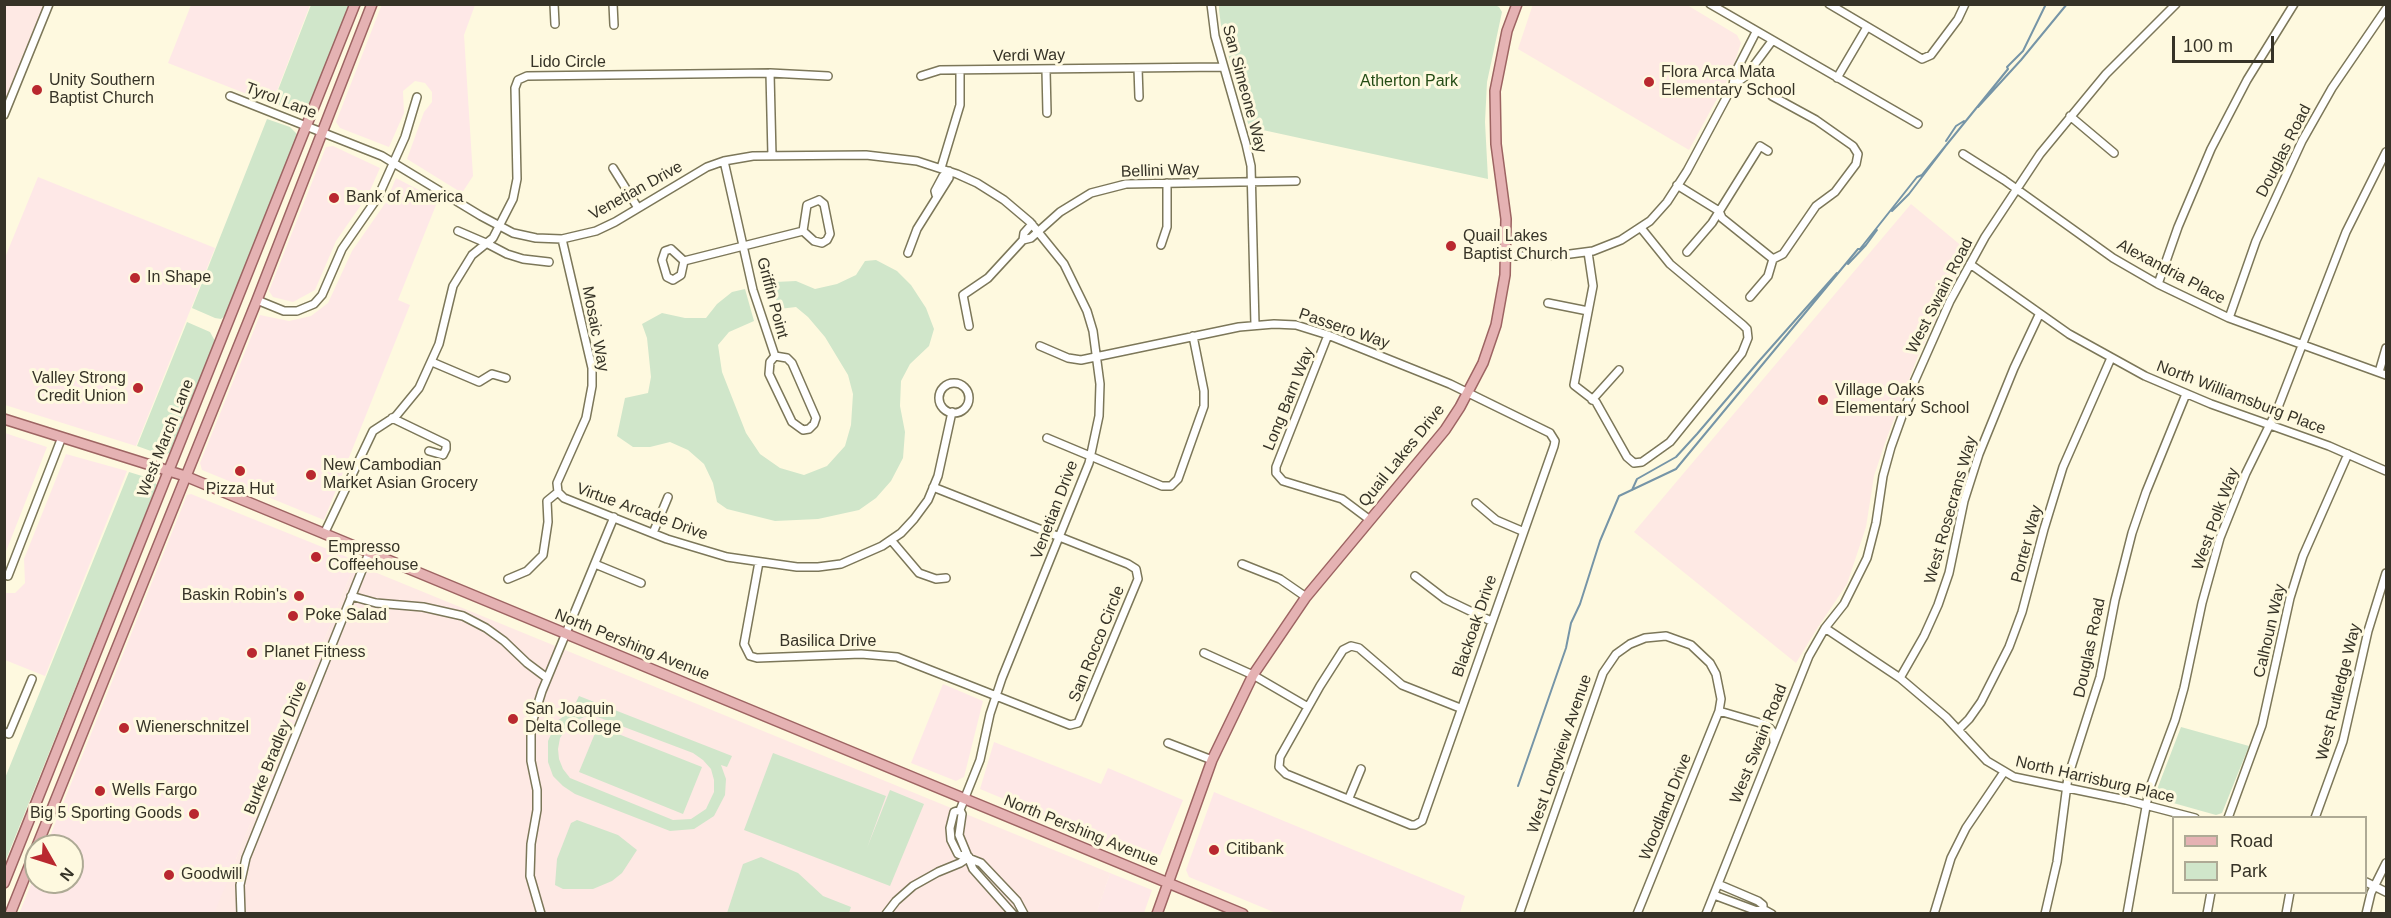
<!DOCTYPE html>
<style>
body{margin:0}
#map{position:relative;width:2391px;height:918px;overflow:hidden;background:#fef9df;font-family:Arial,sans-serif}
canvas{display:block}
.frame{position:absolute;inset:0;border:6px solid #363327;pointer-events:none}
.legend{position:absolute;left:2172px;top:816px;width:195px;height:78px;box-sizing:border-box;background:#fef9df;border:2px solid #aeaa95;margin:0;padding:8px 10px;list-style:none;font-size:18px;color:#363327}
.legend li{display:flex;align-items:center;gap:12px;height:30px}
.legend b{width:30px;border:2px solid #aeaa95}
.north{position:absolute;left:24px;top:834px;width:60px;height:60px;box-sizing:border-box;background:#fef9df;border:2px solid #aeaa95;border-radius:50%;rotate:129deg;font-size:16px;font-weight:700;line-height:24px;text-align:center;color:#363327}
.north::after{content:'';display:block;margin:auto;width:21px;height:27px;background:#b9282f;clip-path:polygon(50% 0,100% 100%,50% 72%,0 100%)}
.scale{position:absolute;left:2172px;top:36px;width:102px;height:27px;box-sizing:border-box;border:3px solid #363327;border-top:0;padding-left:8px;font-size:18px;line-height:21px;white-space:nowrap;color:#363327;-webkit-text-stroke:4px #fef9df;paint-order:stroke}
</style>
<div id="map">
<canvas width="2391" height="918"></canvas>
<div class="frame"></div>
<ul class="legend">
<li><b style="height:8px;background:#e5b2b3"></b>Road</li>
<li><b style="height:16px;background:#d0e6ca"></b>Park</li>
</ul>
<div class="north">N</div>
<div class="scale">100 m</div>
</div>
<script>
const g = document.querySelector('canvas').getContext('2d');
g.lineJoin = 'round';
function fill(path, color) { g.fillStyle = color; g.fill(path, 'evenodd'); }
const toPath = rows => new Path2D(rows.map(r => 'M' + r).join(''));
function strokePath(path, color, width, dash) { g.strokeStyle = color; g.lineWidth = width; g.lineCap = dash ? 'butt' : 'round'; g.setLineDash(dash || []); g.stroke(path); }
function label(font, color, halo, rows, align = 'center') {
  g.font = font + ' Arial,sans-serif'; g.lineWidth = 6; g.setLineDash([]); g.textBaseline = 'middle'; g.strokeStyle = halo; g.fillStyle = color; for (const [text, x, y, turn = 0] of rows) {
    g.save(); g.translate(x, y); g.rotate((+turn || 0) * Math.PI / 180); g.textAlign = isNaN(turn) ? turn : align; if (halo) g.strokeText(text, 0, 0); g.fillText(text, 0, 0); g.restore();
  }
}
fill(toPath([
 [382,4,475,5,464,35,473,176,462,193,407,159,424,112,432,102,432,92,425,83,415,81,403,91,404,113,389,147,340,128,336,122],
 [191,5,310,5,272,104,168,63],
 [333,146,380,168,368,195,336,241,315,290,293,302,273,297,269,291,326,147],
 [38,177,215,248,136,446,5,405,4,260],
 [396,178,438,200,398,300,410,305,324,520,202,470,200,463,260,315,289,321,311,316,328,303,352,251,386,202],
 [5,433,47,447,5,554,4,433],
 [66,454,127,471,45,676,5,660,5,593,15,593,25,583,24,559],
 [191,494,352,559,355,564,231,872,219,913,19,914,36,872,36,882,72,882,72,846,46,846,187,495],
 [943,684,983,701,964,777,956,781,911,763],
 [994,742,1101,784,1108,768,1183,800,1157,863,980,789],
 [1214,792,1465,896,1460,913,1276,913,1189,877,1186,870],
 [1110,873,1152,890,1144,913,1096,913]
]), '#fee8e7');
fill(toPath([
 [1533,4,1687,5,1737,35,1741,43,1731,73,1689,150,1518,49],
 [5,5,45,5,5,108],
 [1911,204,1969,252,1918,356,1885,443,1874,476,1866,527,1847,584,1818,627,1796,663,1634,532],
 [355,564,1110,873,1096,914,214,914]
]), '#fee9e4');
fill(toPath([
 [1493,4,1499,7,1502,12,1487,82,1485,122,1488,179,1249,127,1222,33,1219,10,1219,4],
 [311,5,349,5,308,109,296,112,273,103],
 [267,119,290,127,297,134,297,138,225,316,221,319,215,318,192,308],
 [876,260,897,271,911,285,926,308,934,329,929,346,910,364,901,381,900,406,905,432,903,458,891,481,876,498,859,510,818,519,775,521,727,509,717,502,713,483,704,464,688,450,670,442,650,447,633,447,617,436,625,398,648,393,651,377,647,338,642,324,662,313,685,318,706,318,717,304,732,292,745,289,754,321,729,332,718,345,722,372,746,433,760,454,780,468,804,475,827,466,845,446,851,425,853,394,848,375,825,337,808,317,796,307,779,309,774,293,775,282,796,281,815,289,837,284,856,275,865,261],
 [187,322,210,332,215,341,170,453,162,455,137,446],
 [129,472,152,479,157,485,5,862,5,778],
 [579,696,732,756,727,767,721,765,726,779,725,795,714,816,694,829,670,831,575,794,563,786,553,776,548,762,548,741,557,721,576,708,574,706],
 [595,716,693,753,703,760,711,769,714,780,714,792,706,809,691,819,673,820,570,778,563,769,559,759,558,749,560,738,566,729,574,722,584,717],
 [598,726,702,767,683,814,579,772],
 [2181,727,2249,746,2222,813,2216,815,2159,799,2156,792],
 [773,753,886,796,867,848,890,790,924,804,890,886,744,830],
 [577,820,618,835,637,850,622,873,612,881,593,889,563,889,555,885,557,859,571,823],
 [761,857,798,873,823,896,851,907,849,913,727,913,743,864]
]), '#d0e6ca');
strokePath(toPath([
 [1978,107,2021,60,2067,4],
 [1946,141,1956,126,1964,121],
 [1892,211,1909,194,1945,147],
 [1848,264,1866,245,1877,230],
 [1632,490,1637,479,1676,457,1697,434,1760,360,1837,273],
 [1518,786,1566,648,1571,623,1580,604,1600,541,1619,496,1676,469,1858,249,1860,249,1917,177,1922,175,2008,69,2007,67,2023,51,2046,4]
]), '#7695a7', 2);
const minor = toPath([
 [554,4,555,24],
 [613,4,614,25],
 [1211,4,1215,36,1246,144,1251,166,1255,325],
 [1710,4,1918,124],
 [1829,4,1922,59,1931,55,1958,19,1965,4],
 [1138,68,1139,97],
 [1046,70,1047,113],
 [770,73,828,76],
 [921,76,940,70,1223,67],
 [1837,78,1867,27],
 [1733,85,1746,76,1772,41],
 [230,96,382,156,481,216,513,233,536,238,562,239,596,231,615,222,707,167,724,161,753,156,866,155,917,161,957,174,977,183,1004,200,1030,222,1064,264,1087,311,1093,331,1100,384,1099,416,1089,463,1002,678,990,714,980,760,960,810,962,814,959,835,973,869,1013,914],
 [4,115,49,4],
 [2070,116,2114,153],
 [1963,154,2004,180,2113,258,2158,284,2229,318,2386,375],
 [724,161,753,290,775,356],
 [613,168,638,208],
 [941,168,960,105,960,70],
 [1677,185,1719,211,1722,218,1773,259,1783,254,1816,206,1835,192,1856,164,1858,154,1853,146,1816,120,1772,96],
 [936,195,935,191,943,176,947,175],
 [819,200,824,204,830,234,827,240,822,243,814,241,803,231,807,205,819,200],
 [458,231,486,243,507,254,523,259,549,262],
 [1023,240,1024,233,1032,224],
 [1161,245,1167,227,1167,183],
 [671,249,684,261,681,275,673,280,667,277,662,260,665,251,671,249],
 [1588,252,1593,286,1574,385,1596,402,1627,457,1634,463,1642,462,1670,442,1742,353,1748,338,1747,329,1743,325,1670,264,1641,228],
 [1687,252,1712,223,1760,146,1768,151],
 [908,253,917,229,949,178,949,171],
 [1506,256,1555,256,1593,251,1621,240,1650,221,1667,202,1687,171,1733,85,1735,73,1756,32],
 [684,261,803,231],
 [1970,264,2069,334,2145,376,2211,404,2329,446,2386,471],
 [2158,284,2178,227,2211,149,2247,80,2294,4],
 [1750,297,1768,276,1773,259],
 [257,300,284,311,297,311,314,304,322,295,342,249,378,197,405,137,417,97],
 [1548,303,1588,311],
 [2229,318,2256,241,2302,141,2332,88,2386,9],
 [969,326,963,295,988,278,1023,240,1031,238,1060,212,1091,193,1126,184,1296,181],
 [1328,335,1276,467,1276,473,1283,481,1342,499,1370,520],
 [1040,346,1068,358,1081,360,1239,327,1274,324,1296,325,1328,335,1450,384,1550,433,1555,441,1554,446,1422,821,1415,825,1411,825,1286,774,1279,767,1280,757,1320,686,1343,650,1351,646,1359,648,1402,685,1460,708],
 [775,356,787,358,792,363,816,418,814,424,809,429,803,430,792,422,769,374,770,362,775,356],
 [432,362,479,382,492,374,506,378],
 [2379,372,2386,348],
 '939 398a15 15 0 1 1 30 0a15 15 0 1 1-30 0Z',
 [1592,400,1619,370],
 [392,418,446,444,446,449,443,455,429,451],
 [1047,438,1162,486,1171,486,1178,479,1204,406,1204,391,1193,336],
 [558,492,564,498,667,539,727,557,797,567,818,567,841,564,882,546,901,533,914,519,928,500,938,476,952,412],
 [558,492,557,483,586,418,592,386,592,368,562,239],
 [1476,503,1496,520,1522,531],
 [653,533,668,497],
 [324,534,373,431,396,416,419,388,439,344,453,286,472,255,493,238,513,199,517,179,515,88,518,80,527,76,770,73,772,156],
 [891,540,919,573,936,579,946,578],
 [759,562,744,644,750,656,757,658,861,654,897,657,1070,725,1078,723,1138,579,1136,569,1128,564,933,487],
 [595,564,641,583],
 [1242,564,1280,579,1306,597],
 [8,576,62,437],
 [1415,576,1445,599,1491,621],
 [508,579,527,571,543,555,548,522,547,501,558,492],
 [351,596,376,603,423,607,463,616,486,628,504,641,527,663,547,678],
 [1825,628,1900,678,1946,717,1987,761,2014,777,2126,800,2195,818],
 [1204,653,1253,675,1308,707],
 [1900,678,1924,636,1938,605,1949,573,1964,501,1979,454,2014,368,2039,315],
 [1719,711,1767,725,1773,732,1774,742],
 [1958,730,1969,719,1981,702,2009,647,2022,612,2044,529,2063,467,2111,358],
 [4,732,9,734,32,679],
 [1168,743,1212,760],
 [1349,798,1361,769],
 [960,810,954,812,950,828,951,840,958,854,981,863,1017,901,1024,914],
 [2228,818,2262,725,2290,598,2303,556,2348,454],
 [2315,818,2343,741,2368,631,2386,573],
 [2366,882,2386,892],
 [1718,884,1758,901,1763,905,1763,909,1772,914],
 [1714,895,1757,911,1763,909],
 [241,914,240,885,246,858,369,553],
 [541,914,530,876,531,844,537,810,537,790,531,761,531,726,542,691,614,517],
 [886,914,896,901,913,886,938,872,960,863,969,857],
 [1519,914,1603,673,1616,654,1630,644,1645,638,1666,636,1691,645,1710,663,1716,674,1721,699,1719,711,1637,914],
 [1706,914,1809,656,1825,628,1844,604,1867,558,1876,523,1883,476,1891,447,1915,380,1950,301,1985,237,2040,154,2106,74,2176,4],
 [1934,914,1951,858,1966,828,2004,772],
 [2045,914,2057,862,2068,777,2100,677,2115,600,2132,533,2146,492,2186,394],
 [2127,914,2149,790,2175,720,2184,688,2202,603,2220,538,2246,473,2277,410,2346,232,2386,152],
 [2207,914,2211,892],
 [2286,914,2290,892],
 [2366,914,2371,893,2386,863]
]);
const major = toPath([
 [4,419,185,476,1243,914],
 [37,846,257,300,372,4],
 [4,883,355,4],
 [10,914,36,849],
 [1157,914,1212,760,1253,675,1306,597,1445,430,1460,407,1483,363,1496,325,1505,275,1506,219,1496,144,1495,91,1507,31,1517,4]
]);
strokePath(minor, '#7c7759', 10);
strokePath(major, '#9d6462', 12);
strokePath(minor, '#fff', 7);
strokePath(major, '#e5b2b3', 9);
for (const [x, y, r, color] of [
 [1649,82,6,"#b9282f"],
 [37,90,6,"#b9282f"],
 [334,198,6,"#b9282f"],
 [1451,246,6,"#b9282f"],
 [135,278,6,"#b9282f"],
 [138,388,6,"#b9282f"],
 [1823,400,6,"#b9282f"],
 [240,471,6,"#b9282f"],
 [311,475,6,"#b9282f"],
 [316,557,6,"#b9282f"],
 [299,596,6,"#b9282f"],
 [293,616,6,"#b9282f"],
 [252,653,6,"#b9282f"],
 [513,719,6,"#b9282f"],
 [124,728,6,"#b9282f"],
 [100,791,6,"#b9282f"],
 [194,814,6,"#b9282f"],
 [1214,850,6,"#b9282f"],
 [169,875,6,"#b9282f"]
]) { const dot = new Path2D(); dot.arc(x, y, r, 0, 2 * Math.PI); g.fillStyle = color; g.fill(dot); strokePath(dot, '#fef9df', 2); }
label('16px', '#363327', '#fef9df', [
 ["Verdi Way",1029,56,-1],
 ["Lido Circle",568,63],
 ["San Simeone Way",1244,89,75],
 ["Tyrol Lane",281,101,21],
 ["Douglas Road",2284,151,-63],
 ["Bellini Way",1160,171,-2],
 ["Venetian Drive",636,191,-29],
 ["Alexandria Place",2171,272,28],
 ["West Swain Road",1940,296,-63],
 ["Griffin Point",772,298,75],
 ["Mosaic Way",595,329,79],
 ["Passero Way",1344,329,19],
 ["North Williamsburg Place",2241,398,21],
 ["Long Barn Way",1289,399,-68],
 ["West March Lane",166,438,-68],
 ["Quail Lakes Drive",1402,456,-51],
 ["Venetian Drive",1055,510,-69],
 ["West Rosecrans Way",1951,510,-74],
 ["Virtue Arcade Drive",642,512,20],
 ["West Polk Way",2216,519,-70],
 ["Porter Way",2027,544,-75],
 ["Blackoak Drive",1475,626,-71],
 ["Calhoun Way",2270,631,-77],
 ["Basilica Drive",828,642],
 ["San Rocco Circle",1097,644,-68],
 ["North Pershing Avenue",632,645,22],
 ["Douglas Road",2090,648,-78],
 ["West Rutledge Way",2339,692,-76],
 ["West Swain Road",1759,744,-68],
 ["Burke Bradley Drive",276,748,-68],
 ["West Longview Avenue",1560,754,-71],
 ["North Harrisburg Place",2095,780,13],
 ["Woodland Drive",1666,807,-68],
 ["North Pershing Avenue",1081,831,22]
]);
label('16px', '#363327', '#fef9df', [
 ["Flora Arca Mata",1661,73],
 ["Elementary School",1661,91],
 ["Unity Southern",49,81],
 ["Baptist Church",49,99],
 ["Bank of America",346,198],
 ["Quail Lakes",1463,237],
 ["Baptist Church",1463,255],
 ["In Shape",147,278],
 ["Valley Strong",126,379,"right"],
 ["Credit Union",126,397,"right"],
 ["Village Oaks",1835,391],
 ["Elementary School",1835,409],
 ["New Cambodian",323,466],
 ["Market Asian Grocery",323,484],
 ["Pizza Hut",240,490,"center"],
 ["Empresso",328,548],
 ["Coffeehouse",328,566],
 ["Baskin Robin's",287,596,"right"],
 ["Poke Salad",305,616],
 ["Planet Fitness",264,653],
 ["San Joaquin",525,710],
 ["Delta College",525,728],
 ["Wienerschnitzel",136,728],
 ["Wells Fargo",112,791],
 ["Big 5 Sporting Goods",182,814,"right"],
 ["Citibank",1226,850],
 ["Goodwill",181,875]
], 'left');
label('16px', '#244c15', '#fef9df', [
 ["Atherton Park",1409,82]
]);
</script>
